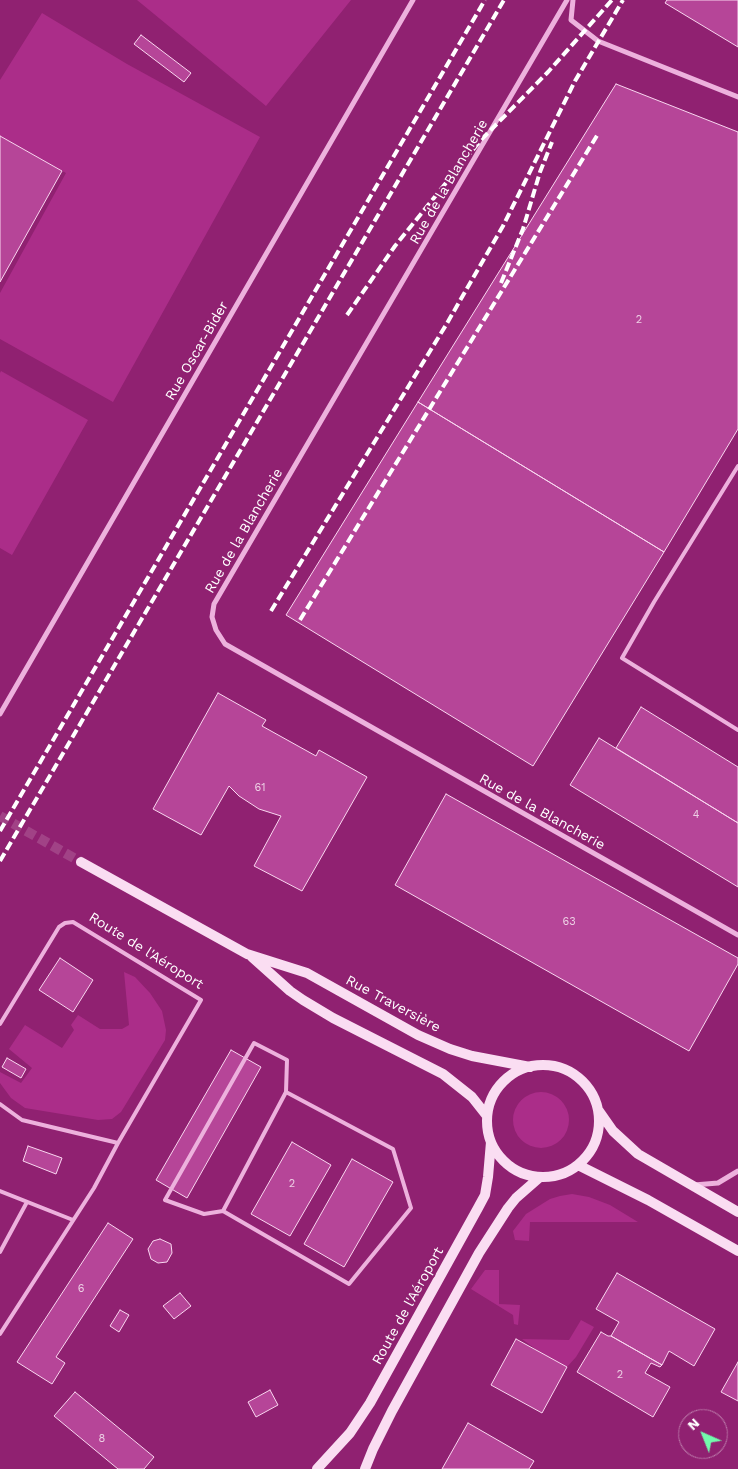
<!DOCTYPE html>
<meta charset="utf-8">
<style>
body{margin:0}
#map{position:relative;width:738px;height:1469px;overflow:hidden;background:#902171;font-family:"Work Sans",sans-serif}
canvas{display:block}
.north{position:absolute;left:678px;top:1409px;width:50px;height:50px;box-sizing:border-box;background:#902171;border:1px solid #bc7aaa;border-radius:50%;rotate:316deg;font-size:14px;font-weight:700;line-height:20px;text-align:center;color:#fff}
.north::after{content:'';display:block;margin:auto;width:18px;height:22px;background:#72faac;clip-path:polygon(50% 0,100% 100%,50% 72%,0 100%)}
</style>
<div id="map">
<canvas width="738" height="1469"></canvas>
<div class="north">N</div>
</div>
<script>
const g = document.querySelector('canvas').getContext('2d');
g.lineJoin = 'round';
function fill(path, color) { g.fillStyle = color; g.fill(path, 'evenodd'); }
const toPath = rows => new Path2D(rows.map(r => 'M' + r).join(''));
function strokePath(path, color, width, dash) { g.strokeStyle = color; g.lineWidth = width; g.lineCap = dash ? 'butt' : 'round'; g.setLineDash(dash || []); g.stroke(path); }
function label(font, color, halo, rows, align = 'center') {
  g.font = font + ' "Work Sans",sans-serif'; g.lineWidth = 4; g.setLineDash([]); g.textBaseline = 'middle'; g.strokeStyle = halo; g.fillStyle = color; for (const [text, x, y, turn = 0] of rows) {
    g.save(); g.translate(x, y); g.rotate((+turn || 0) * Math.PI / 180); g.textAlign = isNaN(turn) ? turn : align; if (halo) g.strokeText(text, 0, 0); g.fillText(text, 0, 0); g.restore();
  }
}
fill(toPath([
 [137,0,351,0,266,106],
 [42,13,127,64,260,137,113,402,0,339,0,293,66,173,0,136,0,80],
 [1,371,88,420,12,555,0,548,0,373],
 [124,972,135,977,150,993,162,1011,166,1030,165,1040,121,1112,112,1119,98,1120,25,1108,11,1098,0,1083,0,1072,21,1083,32,1068,9,1049,25,1025,62,1048,74,1030,71,1025,78,1015,100,1029,122,1029,129,1025],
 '513 1120a28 28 0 1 1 56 0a28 28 0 1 1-56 0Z',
 [572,1194,589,1197,610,1205,638,1222,530,1222,529,1241,515,1240,513,1231,526,1214,550,1199,560,1196],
 [485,1270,499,1270,499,1304,520,1305,518,1325,514,1324,513,1315,471,1289],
 [581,1320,594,1327,576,1357,567,1367,538,1351,522,1339,569,1340]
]), '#ab2d89');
const building = toPath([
 [667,0,738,0,738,47,665,3,667,0],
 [141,35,191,73,184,82,134,44,141,35],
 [616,84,738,132,738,429,664,552,418,402,616,84],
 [0,136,62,171,0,282,0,136],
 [418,402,664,552,533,766,286,615,418,402],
 [218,693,266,720,262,726,316,756,319,750,367,777,302,891,254,866,281,816,259,809,239,796,229,786,201,835,153,809,218,693],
 [641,707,738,767,738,823,616,748,641,707],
 [599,738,738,823,738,887,570,785,599,738],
 [446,794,738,958,738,964,689,1051,395,885,446,794],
 [60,958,93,980,73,1012,39,990,60,958],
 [231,1050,261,1067,187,1198,156,1180,231,1050],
 [7,1058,26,1069,21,1078,2,1067,7,1058],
 [292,1142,331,1165,290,1236,251,1214,292,1142],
 [28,1146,62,1158,56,1174,23,1161,28,1146],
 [352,1159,393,1182,344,1267,304,1244,352,1159],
 [108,1223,133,1239,56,1357,65,1363,52,1384,17,1362,108,1223],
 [160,1239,171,1244,172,1253,167,1262,158,1263,151,1259,148,1249,153,1241,160,1239],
 [617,1273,715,1329,694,1366,669,1351,662,1365,611,1336,619,1322,596,1309,617,1273],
 [180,1293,191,1306,174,1319,163,1306,180,1293],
 [120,1310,129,1315,119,1332,110,1326,120,1310],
 [601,1332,608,1336,611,1336,662,1365,660,1367,651,1363,645,1373,670,1387,653,1417,577,1372,601,1332],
 [516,1339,567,1367,542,1413,491,1385,516,1339],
 [738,1362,738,1401,721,1392,738,1362],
 [270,1390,278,1405,256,1417,248,1402,270,1390],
 [75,1392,154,1457,144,1469,118,1469,54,1416,75,1392],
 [468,1423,534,1461,529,1469,442,1469,468,1423]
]);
fill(building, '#b64598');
strokePath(building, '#f9d7f0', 1);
strokePath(toPath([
 [0,816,81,862]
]), '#a14286', 10, [10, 5]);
strokePath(toPath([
 [738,466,654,602,622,658,738,730],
 [0,1024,59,927,65,923,73,922,201,1000,118,1143,94,1188,0,1334],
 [286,1092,393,1149,411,1208,349,1284,223,1211,286,1092],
 [0,1104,22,1120,118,1143],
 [0,1191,73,1220],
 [223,1211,204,1214,165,1200,254,1043,287,1060,286,1092],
 [0,1252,27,1202]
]), '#edb1dd', 4);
strokePath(toPath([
 [567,0,214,604,212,617,216,630,225,644,738,935],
 [573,0,571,20,598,41,738,97],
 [0,714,413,0],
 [694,1185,718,1183,738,1171]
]), '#edb1dd', 5);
strokePath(toPath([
 [81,862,247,954,307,973,418,1035,450,1049,472,1056,530,1067],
 [252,957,290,991,303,1000,333,1018,443,1074,472,1097,487,1116],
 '487 1121a56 56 0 1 1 112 0a56 56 0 1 1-112 0Z',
 [599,1111,613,1131,638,1154,738,1212],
 [578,1165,648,1200,738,1251],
 [317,1469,350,1433,370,1403,478,1208,485,1195,488,1177,491,1142],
 [365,1469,373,1449,392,1411,479,1253,508,1208,516,1198,540,1177]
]), '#faddf2', 10);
strokePath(toPath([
 [501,283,523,229,540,172,552,142],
 [347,315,395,246,480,141,548,72,612,0],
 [271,611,446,325,503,226,575,81,623,0],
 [300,620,598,134],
 [0,831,485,0],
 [0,861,504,0]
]), '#fff', 4, [9, 4]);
label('11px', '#edd0e5', null, [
 ["2",639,320],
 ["61",260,788],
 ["4",696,815],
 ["63",569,922],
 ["2",292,1184],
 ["6",81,1289],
 ["2",620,1375],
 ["8",102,1439]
]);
label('14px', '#fff', '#902171', [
 ["Rue de la Blancherie",449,182,-60],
 ["Rue Oscar-Bider",197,351,-60],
 ["Rue de la Blancherie",244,531,-60],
 ["Rue de la Blancherie",542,812,29],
 ["Route de l'Aéroport",146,951,32],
 ["Rue Traversière",393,1004,28],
 ["Route de l'Aéroport",408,1306,-61]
]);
</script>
